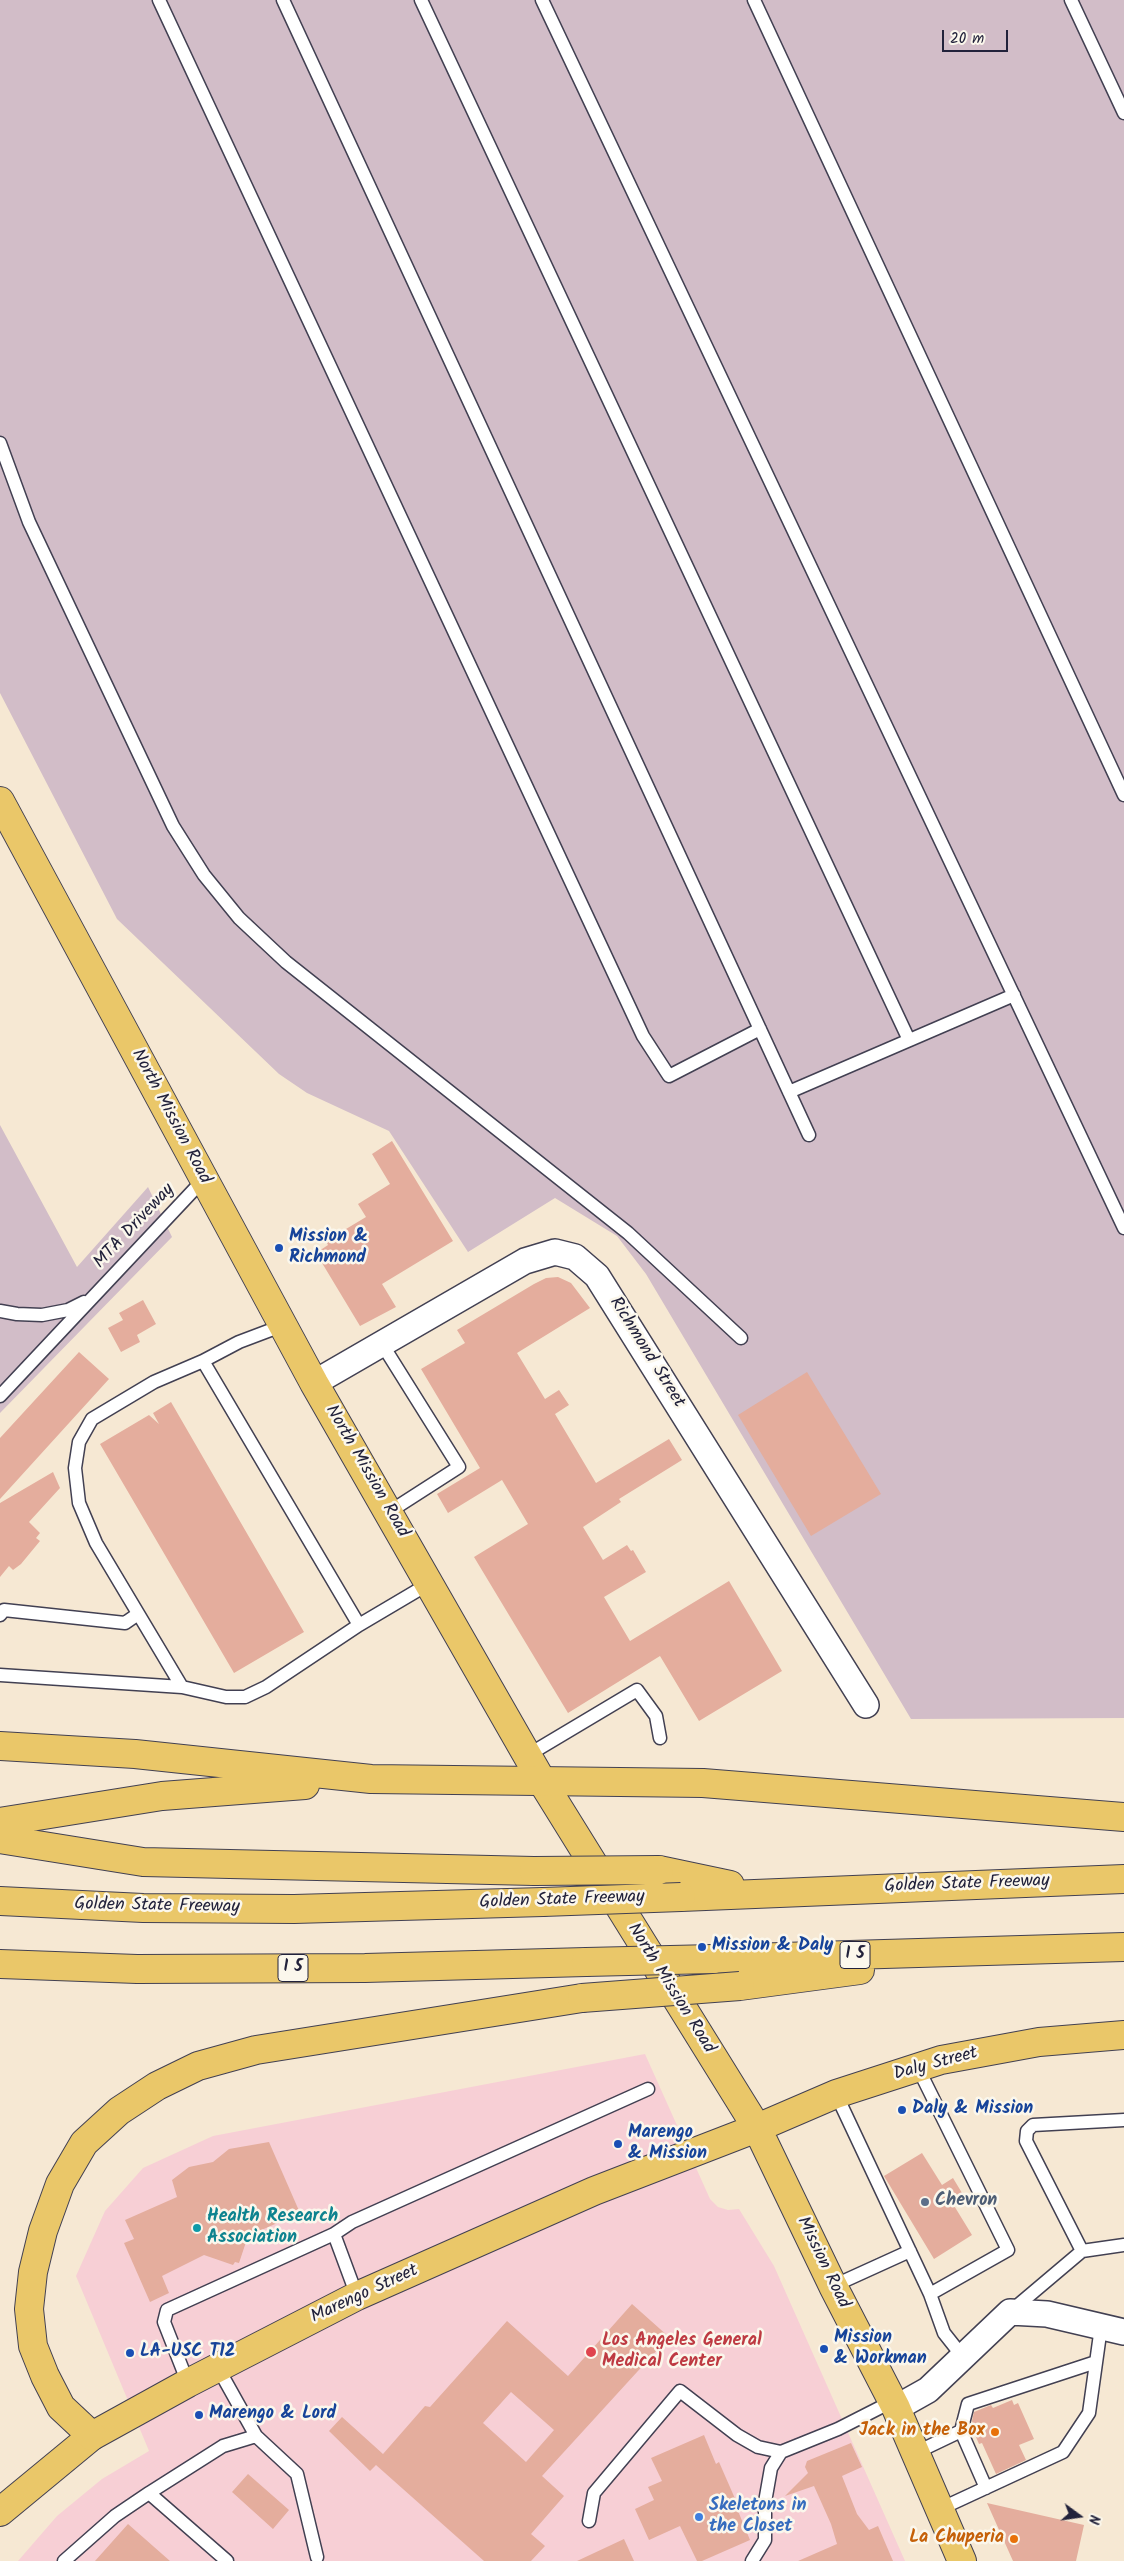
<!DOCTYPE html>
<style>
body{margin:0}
#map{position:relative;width:1124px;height:2561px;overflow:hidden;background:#f6e8d3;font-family:Kalam,sans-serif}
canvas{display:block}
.north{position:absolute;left:1054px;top:2491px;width:50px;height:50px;-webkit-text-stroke:4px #fbf7ec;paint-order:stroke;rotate:104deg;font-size:14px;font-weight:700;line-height:20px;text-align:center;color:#22223b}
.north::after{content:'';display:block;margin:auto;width:18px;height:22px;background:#22223b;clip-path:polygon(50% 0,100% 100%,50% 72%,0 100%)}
.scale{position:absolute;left:942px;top:30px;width:66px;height:22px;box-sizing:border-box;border:2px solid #22223b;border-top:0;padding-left:6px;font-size:15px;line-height:18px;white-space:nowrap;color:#22223b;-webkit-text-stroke:4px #fbf7ec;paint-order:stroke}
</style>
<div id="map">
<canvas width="1124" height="2561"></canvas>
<div class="north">N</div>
<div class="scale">20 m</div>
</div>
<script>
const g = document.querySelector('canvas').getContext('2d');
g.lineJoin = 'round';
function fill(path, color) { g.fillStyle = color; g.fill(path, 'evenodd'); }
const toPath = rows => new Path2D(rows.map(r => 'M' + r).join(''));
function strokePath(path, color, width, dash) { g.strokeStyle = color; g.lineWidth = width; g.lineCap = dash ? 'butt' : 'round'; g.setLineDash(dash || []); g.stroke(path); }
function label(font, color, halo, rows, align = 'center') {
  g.font = font + ' Kalam,sans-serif'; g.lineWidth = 5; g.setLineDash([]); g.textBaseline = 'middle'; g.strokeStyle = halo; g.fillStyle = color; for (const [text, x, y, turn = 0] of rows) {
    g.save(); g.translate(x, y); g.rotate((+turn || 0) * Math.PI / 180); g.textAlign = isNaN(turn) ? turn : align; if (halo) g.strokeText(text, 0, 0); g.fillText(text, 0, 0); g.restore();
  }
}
fill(toPath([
 [645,2054,710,2199,718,2207,728,2210,739,2209,774,2266,905,2561,18,2561,57,2516,102,2479,149,2451,76,2276,105,2211,143,2168,213,2136]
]), '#f7cfd5');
fill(toPath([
 [0,0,1124,0,1124,1718,911,1719,646,1274,617,1236,555,1198,468,1252,389,1131,307,1093,279,1074,117,919,0,693],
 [0,1125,77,1267,148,1187,172,1237,0,1413]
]), '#d2bdc8');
fill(toPath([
 [392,1141,453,1241,382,1284,396,1307,360,1326,316,1253,328,1245,326,1241,366,1217,358,1204,390,1184,372,1154],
 [558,1277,571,1283,590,1308,517,1353,545,1399,559,1390,569,1405,555,1414,596,1483,669,1439,682,1460,619,1499,621,1502,583,1527,603,1560,627,1545,631,1551,633,1550,646,1572,604,1597,630,1641,729,1581,782,1671,699,1721,660,1656,568,1713,474,1557,528,1524,502,1480,448,1513,437,1494,480,1468,421,1369,465,1343,457,1330,534,1284,546,1278],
 [143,1300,156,1324,137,1335,140,1342,121,1352,108,1328,123,1320,119,1313],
 [79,1352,109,1379,0,1499,0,1438],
 [807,1372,881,1494,811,1536,738,1415],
 [171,1402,304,1632,234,1673,100,1444,149,1415,159,1424,153,1413],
 [53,1472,60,1488,29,1522,40,1533,36,1538,40,1541,21,1564,13,1570,9,1566,0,1577,0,1503],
 [269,2142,300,2213,248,2236,239,2263,235,2262,233,2265,204,2255,162,2276,169,2293,150,2302,124,2243,134,2239,125,2220,177,2197,172,2180,189,2167,213,2162,229,2149],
 [922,2153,942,2185,953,2178,965,2198,953,2204,972,2235,934,2259,884,2176],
 [632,2304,669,2337,542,2476,564,2496,531,2534,545,2546,531,2561,484,2561,376,2465,370,2471,329,2431,342,2417,383,2454,425,2406,430,2407,507,2321,568,2376],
 [511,2392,554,2430,526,2462,483,2423],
 [1012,2400,1014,2405,1018,2403,1034,2439,1019,2445,1026,2460,996,2474,982,2443,979,2444,972,2428,974,2428,972,2421,974,2412,991,2405,993,2408],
 [704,2435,716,2464,719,2462,740,2510,738,2511,750,2540,702,2561,697,2561,680,2526,649,2540,635,2509,654,2500,648,2487,662,2481,651,2458],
 [851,2443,862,2467,842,2476,857,2514,869,2530,878,2526,893,2561,798,2561,837,2544,831,2524,814,2486,785,2496,808,2473,805,2467,807,2461],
 [248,2474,289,2510,273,2529,232,2492],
 [987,2503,1084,2525,1076,2561,1013,2561],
 [128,2524,170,2561,95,2561],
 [624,2539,634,2561,577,2561]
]), '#e4ad9d');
const service = toPath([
 [159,0,643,1036,669,1076,760,1029],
 [283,0,809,1135],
 [421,0,909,1040],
 [542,0,1124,1228],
 [754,0,1124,795],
 [1071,0,1124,113],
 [0,443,29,522,173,826,204,875,239,918,286,962,628,1233,741,1338],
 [789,1092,1014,995],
 [0,1311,17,1314,42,1315,68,1310,84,1302],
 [284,1325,239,1342,203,1361,359,1625,430,1583],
 [382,1344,459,1467,389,1512],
 [203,1361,154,1382,92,1419,79,1442,75,1468,79,1503,96,1543,182,1687,226,1697,245,1697,266,1687,359,1625],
 [0,1396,204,1179],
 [0,1615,4,1610,125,1623,138,1614],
 [0,1675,182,1687],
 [528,1755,637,1690,656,1716,660,1738],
 [836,2094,930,2294,1008,2250,918,2068],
 [334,2234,357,2296],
 [1082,2251,1026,2141,1027,2131,1033,2125,1124,2120],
 [833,2286,910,2251],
 [930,2294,944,2333,963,2357],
 [1011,2311,1082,2251,1124,2245],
 [188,2383,164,2322,167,2310,334,2234,352,2222,648,2089],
 [961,2431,986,2488],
 [256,2436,297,2474,317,2557],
 [915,2453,961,2431,968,2404,1096,2362],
 [149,2493,227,2561],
 [940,2509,1063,2452,1089,2413,1101,2327],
 [589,2521,594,2493,680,2391,737,2435,758,2447,781,2452],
 [64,2561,115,2516,149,2493,223,2446,256,2436,218,2368],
 [752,2561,765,2540,765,2502,771,2468,781,2452,838,2429,893,2401]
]);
const minor = toPath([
 [314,1383,525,1261,555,1252,575,1257,597,1276,866,1705],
 [896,2408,928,2390,1010,2312,1047,2314,1124,2332]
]);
const primary = toPath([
 [0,801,314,1383,543,1783,757,2128,833,2286,896,2408,962,2561],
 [0,2512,92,2436,188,2383,357,2296,594,2191,757,2128,836,2094,941,2060,1039,2042,1124,2035]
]);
const motorway = toPath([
 [0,1746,135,1754,371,1779,703,1783,1124,1817],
 [0,1822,162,1796,305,1785],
 [0,1839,143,1862,534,1871],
 [659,1870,730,1885],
 [681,1897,1124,1879],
 [0,1901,143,1908,294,1909,543,1902],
 [713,1959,1124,1947],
 [0,1964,137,1969,365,1968,586,1962],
 [740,1986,860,1970],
 [92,2436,61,2407,45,2376,33,2346,29,2309,33,2272,43,2231,60,2184,84,2143,119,2111,157,2086,198,2066,256,2050,582,1998]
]);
strokePath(service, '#424052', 15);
strokePath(minor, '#424052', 28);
strokePath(primary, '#424052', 30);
strokePath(motorway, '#424052', 30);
strokePath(service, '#fff', 12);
strokePath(minor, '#fff', 25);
strokePath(primary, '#eac769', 28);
strokePath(motorway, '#eac769', 28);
const motorwayBridge = toPath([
 [534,1871,659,1870],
 [543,1902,681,1897],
 [586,1962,713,1959],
 [582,1998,740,1986]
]);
strokePath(motorwayBridge, '#424052', 30, []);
strokePath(motorwayBridge, '#eac769', 28);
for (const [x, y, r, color] of [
 [279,1248,5,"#1a4fb4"],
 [702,1947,5,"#1a4fb4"],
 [902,2110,5,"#1a4fb4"],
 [618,2144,5,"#1a4fb4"],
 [925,2202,5,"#5c6f8a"],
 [197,2228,5,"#0f9aa8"],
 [824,2349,5,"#1a4fb4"],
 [591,2352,6,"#e0444e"],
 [130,2353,5,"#1a4fb4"],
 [199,2415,5,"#1a4fb4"],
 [995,2432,5,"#e8710a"],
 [699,2517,5,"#3f7fe0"],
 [1014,2539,5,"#e8710a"]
]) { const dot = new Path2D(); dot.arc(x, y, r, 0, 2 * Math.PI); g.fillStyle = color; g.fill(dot); strokePath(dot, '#fbf7ec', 2); }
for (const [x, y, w] of [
 [855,1955,30],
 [293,1968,30]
]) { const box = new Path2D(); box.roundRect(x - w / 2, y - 13.5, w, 27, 4); g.fillStyle = '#fbf7ec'; g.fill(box); strokePath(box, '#22223b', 1); }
label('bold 16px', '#22223b', null, [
 ["I 5",855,1955],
 ["I 5",293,1968]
]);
label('18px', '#22223b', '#fbf7ec', [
 ["North Mission Road",170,1117,62],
 ["MTA Driveway",135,1227,-47],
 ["Richmond Street",646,1353,58],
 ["North Mission Road",366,1472,60],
 ["Golden State Freeway",967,1885,-2],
 ["Golden State Freeway",562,1901,-2],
 ["Golden State Freeway",157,1907,1],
 ["North Mission Road",670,1989,58],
 ["Daly Street",936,2065,-15],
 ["Mission Road",822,2263,64],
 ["Marengo Street",365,2295,-25]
]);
label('bold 18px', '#164399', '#fbf7ec', [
 ["Mission &",289,1238],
 ["Richmond",289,1259],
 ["Mission & Daly",712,1947],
 ["Daly & Mission",912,2110],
 ["Marengo",628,2134],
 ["& Mission",628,2155],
 ["Mission",834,2339],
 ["& Workman",834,2360],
 ["LA-USC T12",140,2353],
 ["Marengo & Lord",209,2415]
], 'left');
label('bold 18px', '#4e5e75', '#fbf7ec', [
 ["Chevron",935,2202]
], 'left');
label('bold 18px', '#0d838f', '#fbf7ec', [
 ["Health Research",207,2218],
 ["Association",207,2239]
], 'left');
label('bold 18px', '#be3a42', '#fbf7ec', [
 ["Los Angeles General",602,2342],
 ["Medical Center",602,2363]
], 'left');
label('bold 18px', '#c56008', '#fbf7ec', [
 ["Jack in the Box",985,2432],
 ["La Chuperia",1004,2539]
], 'right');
label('bold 18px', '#366cbe', '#fbf7ec', [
 ["Skeletons in",709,2507],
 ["the Closet",709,2528]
], 'left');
</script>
